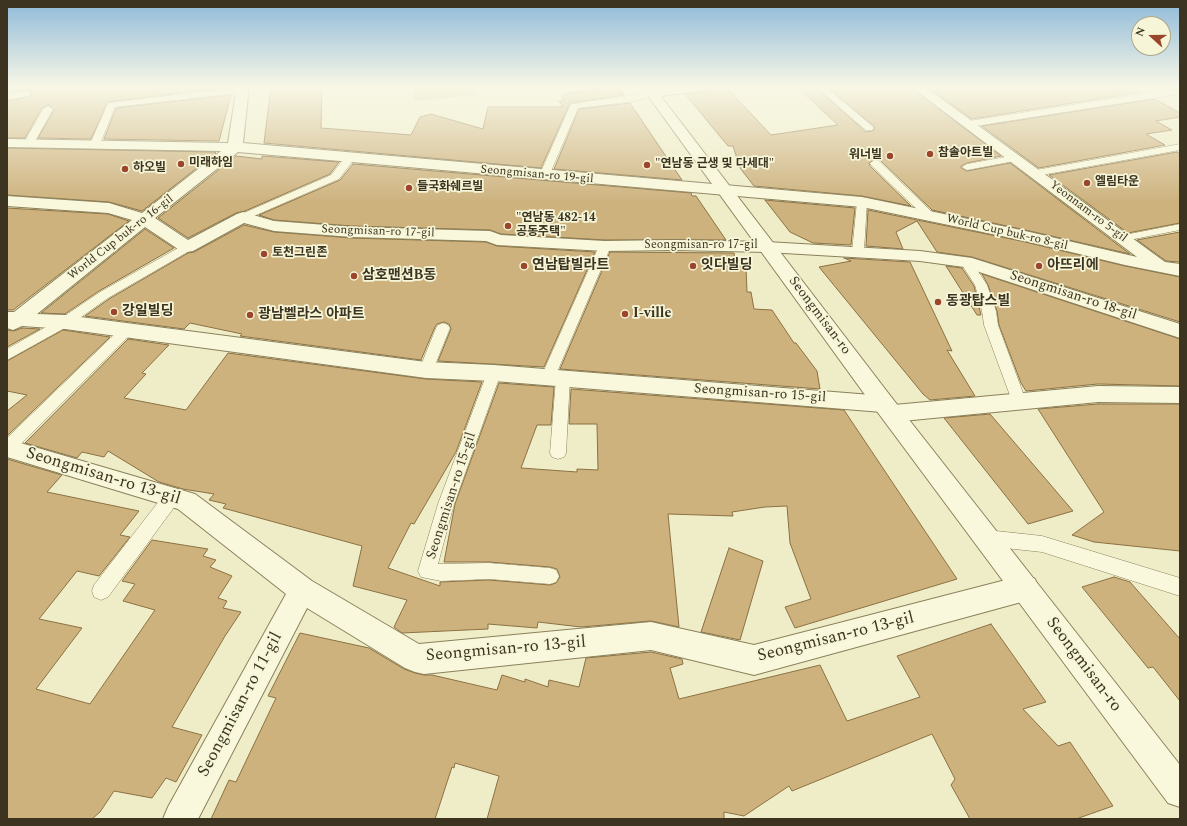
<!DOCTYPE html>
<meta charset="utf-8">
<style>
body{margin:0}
#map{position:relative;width:1187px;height:826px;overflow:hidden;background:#efedc8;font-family:Spectral,serif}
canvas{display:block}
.frame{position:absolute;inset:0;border:8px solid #3c3420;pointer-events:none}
.north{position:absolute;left:1131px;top:16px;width:40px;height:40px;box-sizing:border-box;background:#f6f5d8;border:1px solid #aca88e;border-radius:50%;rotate:291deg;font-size:11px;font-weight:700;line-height:16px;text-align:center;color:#3c3420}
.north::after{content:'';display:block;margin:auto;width:14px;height:18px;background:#9b462c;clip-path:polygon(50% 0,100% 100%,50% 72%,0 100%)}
</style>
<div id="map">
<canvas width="1187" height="826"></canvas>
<div class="frame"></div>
<div class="north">N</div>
</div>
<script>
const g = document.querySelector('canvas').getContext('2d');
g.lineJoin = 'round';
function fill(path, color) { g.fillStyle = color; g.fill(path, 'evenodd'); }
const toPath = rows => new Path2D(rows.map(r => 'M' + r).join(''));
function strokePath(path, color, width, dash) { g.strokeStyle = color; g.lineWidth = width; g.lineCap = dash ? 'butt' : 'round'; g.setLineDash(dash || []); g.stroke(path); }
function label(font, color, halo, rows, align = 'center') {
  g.font = font + ' Spectral,"Noto Sans KR",serif'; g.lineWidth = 3.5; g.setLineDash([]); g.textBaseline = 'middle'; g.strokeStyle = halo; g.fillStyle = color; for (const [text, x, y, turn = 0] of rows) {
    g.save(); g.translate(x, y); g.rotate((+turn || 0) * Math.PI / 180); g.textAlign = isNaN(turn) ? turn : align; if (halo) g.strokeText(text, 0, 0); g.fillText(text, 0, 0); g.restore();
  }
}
fill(toPath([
 [412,86,475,86,477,95,414,101]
]), '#bbce9b');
const building = toPath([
 [7,86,224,86,223,88,108,102,91,139,38,138,54,110,49,105,42,108,25,138,7,138,7,101,29,97,31,95,30,91,26,90,7,92,7,86],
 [271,86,322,86,321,128,411,135,420,117,431,114,483,129,488,107,563,107,559,101,564,100,561,96,567,95,565,93,618,86,624,95,570,103,541,168,264,143,271,86],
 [714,86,725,86,771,135,838,125,796,86,814,86,866,132,873,131,875,127,826,86,909,86,1001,156,967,163,961,166,961,168,967,171,1010,163,1130,254,1021,229,932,210,880,160,875,159,869,163,870,166,911,206,862,196,754,186,740,168,733,146,728,146,685,94,711,90,714,86],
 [926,86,1131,86,1142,92,972,119,926,86],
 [231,95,219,141,104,139,116,108,231,95],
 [1155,99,1180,113,1180,117,1156,121,1172,130,1146,134,1165,145,1039,168,982,126,1155,99],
 [630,103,682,180,554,169,579,109,630,103],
 [7,148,215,152,216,153,142,211,109,202,7,195,7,148],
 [1177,152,1180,154,1180,223,1128,233,1049,175,1177,152],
 [236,156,262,159,262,156,339,162,330,174,245,211,236,213,188,238,158,218,236,156],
 [353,164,691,193,692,196,696,196,726,240,605,240,501,234,490,230,352,226,274,220,259,215,340,180,353,164],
 [765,200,855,208,851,245,813,243,790,232,765,200],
 [7,208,108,214,129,221,13,310,7,310,7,208],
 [868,210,1021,241,1125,266,1180,277,1180,322,972,257,937,252,917,221,896,232,903,249,866,246,868,210],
 [244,225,274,232,352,238,486,242,497,246,595,252,544,367,438,361,451,329,449,324,444,322,437,324,435,327,421,360,240,336,242,334,190,323,184,329,85,316,109,299,188,253,194,252,244,225],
 [145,229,174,248,99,291,65,314,41,313,145,229],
 [1180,232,1180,262,1166,261,1137,240,1180,232],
 [610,252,734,253,735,259,740,259,740,267,746,267,747,292,751,292,754,309,772,310,794,343,796,343,817,371,820,389,560,369,610,252],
 [844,258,910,262,952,351,947,350,975,396,930,400,923,394,819,267,851,261,844,258],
 [946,266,962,268,974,286,981,315,977,315,946,266],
 [982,274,1180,339,1180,386,1098,384,1026,391,1021,383,999,325,997,311,988,285,982,274],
 [22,328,40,329,7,347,7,330,14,331,22,328],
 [63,330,110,337,7,436,7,411,27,395,7,391,7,361,63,330],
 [128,339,169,345,142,373,146,374,124,398,186,410,228,353,426,379,482,382,456,452,414,524,411,523,388,568,440,586,440,582,489,580,550,585,556,583,560,577,557,569,550,567,489,562,444,562,455,504,499,383,554,387,551,425,537,425,521,468,577,472,577,469,598,470,597,424,569,424,571,389,844,410,957,579,795,628,785,607,811,599,790,543,787,506,765,507,732,512,733,516,668,514,679,627,651,621,581,627,538,622,537,628,488,624,488,629,402,633,394,627,407,600,353,586,362,546,223,508,226,504,209,500,214,494,183,489,159,482,108,451,104,457,82,452,77,458,25,443,128,339],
 [1098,404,1180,404,1180,551,1094,542,1072,535,1104,512,1038,409,1098,404],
 [990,414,1073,511,1028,524,944,418,990,414],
 [7,459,62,475,47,492,139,511,120,535,130,537,99,576,77,571,39,619,82,628,36,689,90,704,155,610,123,601,135,584,122,581,152,540,208,549,203,556,216,560,210,567,232,576,218,598,227,601,223,608,241,612,225,636,172,727,202,735,176,782,166,778,152,798,114,791,100,812,92,819,7,819,7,459],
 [729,548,763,561,740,640,701,632,729,548],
 [1114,577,1130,582,1180,639,1180,701,1153,667,1148,668,1082,587,1114,577],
 [991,624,1046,702,1023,709,1058,746,1070,742,1113,806,1076,819,970,819,951,785,955,779,932,734,792,791,789,786,744,816,724,812,724,819,487,819,499,776,455,763,454,768,452,767,435,819,211,819,229,780,236,782,276,698,268,696,300,633,369,648,404,669,415,673,424,675,432,675,497,690,502,675,525,682,525,679,548,687,549,680,579,687,586,658,651,652,682,659,683,664,670,668,679,699,820,665,847,721,920,697,897,656,991,624]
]);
fill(building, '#cdb27e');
strokePath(building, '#8b7142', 1);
const service = toPath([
 [815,86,824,86,872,126,874,128,872,130,866,130,815,86],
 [243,87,247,90,246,92,115,107,100,144,95,147,90,144,108,103,243,87],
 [1180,88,1180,94,969,127,964,124,969,121,1180,88],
 [652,90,656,93,655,95,636,101,578,108,549,176,548,178,540,178,539,176,571,104,635,95,652,90],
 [26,91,29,92,30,94,29,96,7,100,7,94,26,91],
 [48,106,53,109,34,143,32,145,26,145,24,143,43,109,48,106],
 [1180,144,1180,150,1036,176,1031,173,1036,170,1180,144],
 [350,155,355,158,339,179,247,219,239,219,237,217,239,215,331,175,346,156,350,155],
 [1016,155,1021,158,1020,160,967,170,962,167,967,164,1016,155],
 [875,160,879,161,933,213,935,215,933,217,925,217,871,165,870,163,875,160],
 [862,199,867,202,864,251,862,254,858,255,854,254,852,251,857,202,862,199],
 [1180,224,1180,230,1124,241,1120,240,1118,238,1120,236,1124,235,1180,224],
 [605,242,609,244,611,246,555,377,553,381,548,382,543,381,541,377,599,246,601,244,605,242],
 [187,243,191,244,193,247,191,250,108,298,70,325,7,360,7,349,60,319,100,292,187,243],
 [966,258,970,259,987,285,996,311,998,325,1026,401,1024,405,1019,407,1014,405,1012,401,984,325,982,311,975,285,960,262,962,259,966,258],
 [443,323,448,325,450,328,433,370,431,374,426,375,421,374,419,370,436,328,438,325,443,323],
 [127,325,132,327,134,330,132,333,13,452,7,454,7,438,122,327,127,325],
 [494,368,499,369,501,373,454,504,438,564,489,563,550,568,556,570,559,576,556,582,550,584,489,579,441,581,421,577,418,571,438,504,487,373,489,369,494,368],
 [563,373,568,374,570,378,566,453,564,457,558,459,552,457,550,453,556,378,558,374,563,373],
 [172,490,178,492,180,497,178,502,108,597,101,600,94,597,92,591,94,585,166,492,172,490],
 [987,530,1042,536,1180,578,1180,596,1042,552,987,546,981,543,978,538,981,533,987,530]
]);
const minor = toPath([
 [237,86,249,86,243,143,862,197,1021,230,1137,257,910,86,924,86,1165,262,1180,264,1180,276,1125,265,1021,240,862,207,238,152,155,218,188,240,237,214,243,212,274,221,352,227,490,231,501,235,605,241,675,240,767,242,920,251,972,258,1180,324,1180,338,964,267,920,261,767,252,675,250,605,251,497,245,486,241,352,237,274,231,244,223,193,251,187,252,181,251,145,227,37,314,65,315,426,362,494,365,884,396,892,398,894,405,1098,386,1180,387,1180,403,1098,402,892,422,884,420,881,414,882,412,494,381,426,378,65,329,22,326,13,330,7,328,7,312,14,312,132,220,108,213,7,206,7,196,109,203,142,213,221,151,7,147,7,139,228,143,237,86],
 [678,86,713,86,711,89,707,90,652,97,647,96,646,93,647,90,652,89,678,86],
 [7,439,195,494,312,581,419,644,651,622,754,645,1025,575,1035,579,1038,588,1035,597,1025,601,754,675,651,650,424,674,415,672,405,668,307,608,198,819,163,819,168,807,286,594,178,509,7,457,7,439]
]);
const tertiary = toPath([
 [641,86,653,86,892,398,1180,765,1180,807,1168,803,876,410,641,86]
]);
strokePath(service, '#8b815c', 1);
strokePath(minor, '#8b815c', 2);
strokePath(tertiary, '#8b815c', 2);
fill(service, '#f9f8dc');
fill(minor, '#f9f8dc');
fill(tertiary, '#f9f8dc');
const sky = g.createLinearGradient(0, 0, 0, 202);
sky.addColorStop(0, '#8fbad9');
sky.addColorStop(0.43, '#f8f7e6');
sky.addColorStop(1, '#f8f7e600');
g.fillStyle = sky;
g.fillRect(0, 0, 1187, 202);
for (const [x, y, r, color] of [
 [930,154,4,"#9b462c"],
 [890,156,4,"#9b462c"],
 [181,164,4,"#9b462c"],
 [647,165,4,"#9b462c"],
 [125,169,4,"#9b462c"],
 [1087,183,4,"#9b462c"],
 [409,188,4,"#9b462c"],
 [508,226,4,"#9b462c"],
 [264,254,4,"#9b462c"],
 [524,266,4,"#9b462c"],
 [693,266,4,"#9b462c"],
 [1039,266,4,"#9b462c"],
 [354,276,4,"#9b462c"],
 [938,302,4,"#9b462c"],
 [114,312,4,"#9b462c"],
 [625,314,4,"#9b462c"],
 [250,315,4,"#9b462c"]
]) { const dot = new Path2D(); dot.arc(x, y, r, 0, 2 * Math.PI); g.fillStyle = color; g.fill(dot); strokePath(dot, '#f6f5d8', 1.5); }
label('bold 12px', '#3c3420', '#f6f5d8', [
 ["참솔아트빌",938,154],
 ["워너빌",882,156,"right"],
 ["미래하임",189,164],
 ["\"연남동 근생 및 다세대\"",655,165],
 ["하오빌",133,169],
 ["엘림타운",1095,183],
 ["들국화쉐르빌",417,188],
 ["\"연남동 482-14",516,219],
 ["공동주택\"",516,233],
 ["토천그린존",272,254]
], 'left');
label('12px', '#3c3420', '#f6f5d8', [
 ["Seongmisan-ro 19-gil",537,175,5],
 ["Yeonnam-ro 5-gil",1088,212,37],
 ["Seongmisan-ro 17-gil",378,232,2],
 ["World Cup buk-ro 8-gil",1007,233,13],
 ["World Cup buk-ro 16-gil",121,238,-38],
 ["Seongmisan-ro 17-gil",701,246]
]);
label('bold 14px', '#3c3420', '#f6f5d8', [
 ["연남탑빌라트",532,266],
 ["잇다빌딩",701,266],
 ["아뜨리에",1047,266],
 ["삼호맨션B동",362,276],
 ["동광탑스빌",946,302],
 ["강일빌딩",122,312],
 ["I-ville",633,314],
 ["광남벨라스 아파트",258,315]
], 'left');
label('14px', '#3c3420', '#f6f5d8', [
 ["Seongmisan-ro 18-gil",1073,296,18],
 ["Seongmisan-ro",819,316,53],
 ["Seongmisan-ro 15-gil",760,394,4],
 ["Seongmisan-ro 15-gil",452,496,-72]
]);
label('17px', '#3c3420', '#f6f5d8', [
 ["Seongmisan-ro 13-gil",103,477,17],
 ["Seongmisan-ro 13-gil",836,638,-14],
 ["Seongmisan-ro 13-gil",506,650,-5],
 ["Seongmisan-ro",1083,665,53],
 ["Seongmisan-ro 11-gil",241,705,-62]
]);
</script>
